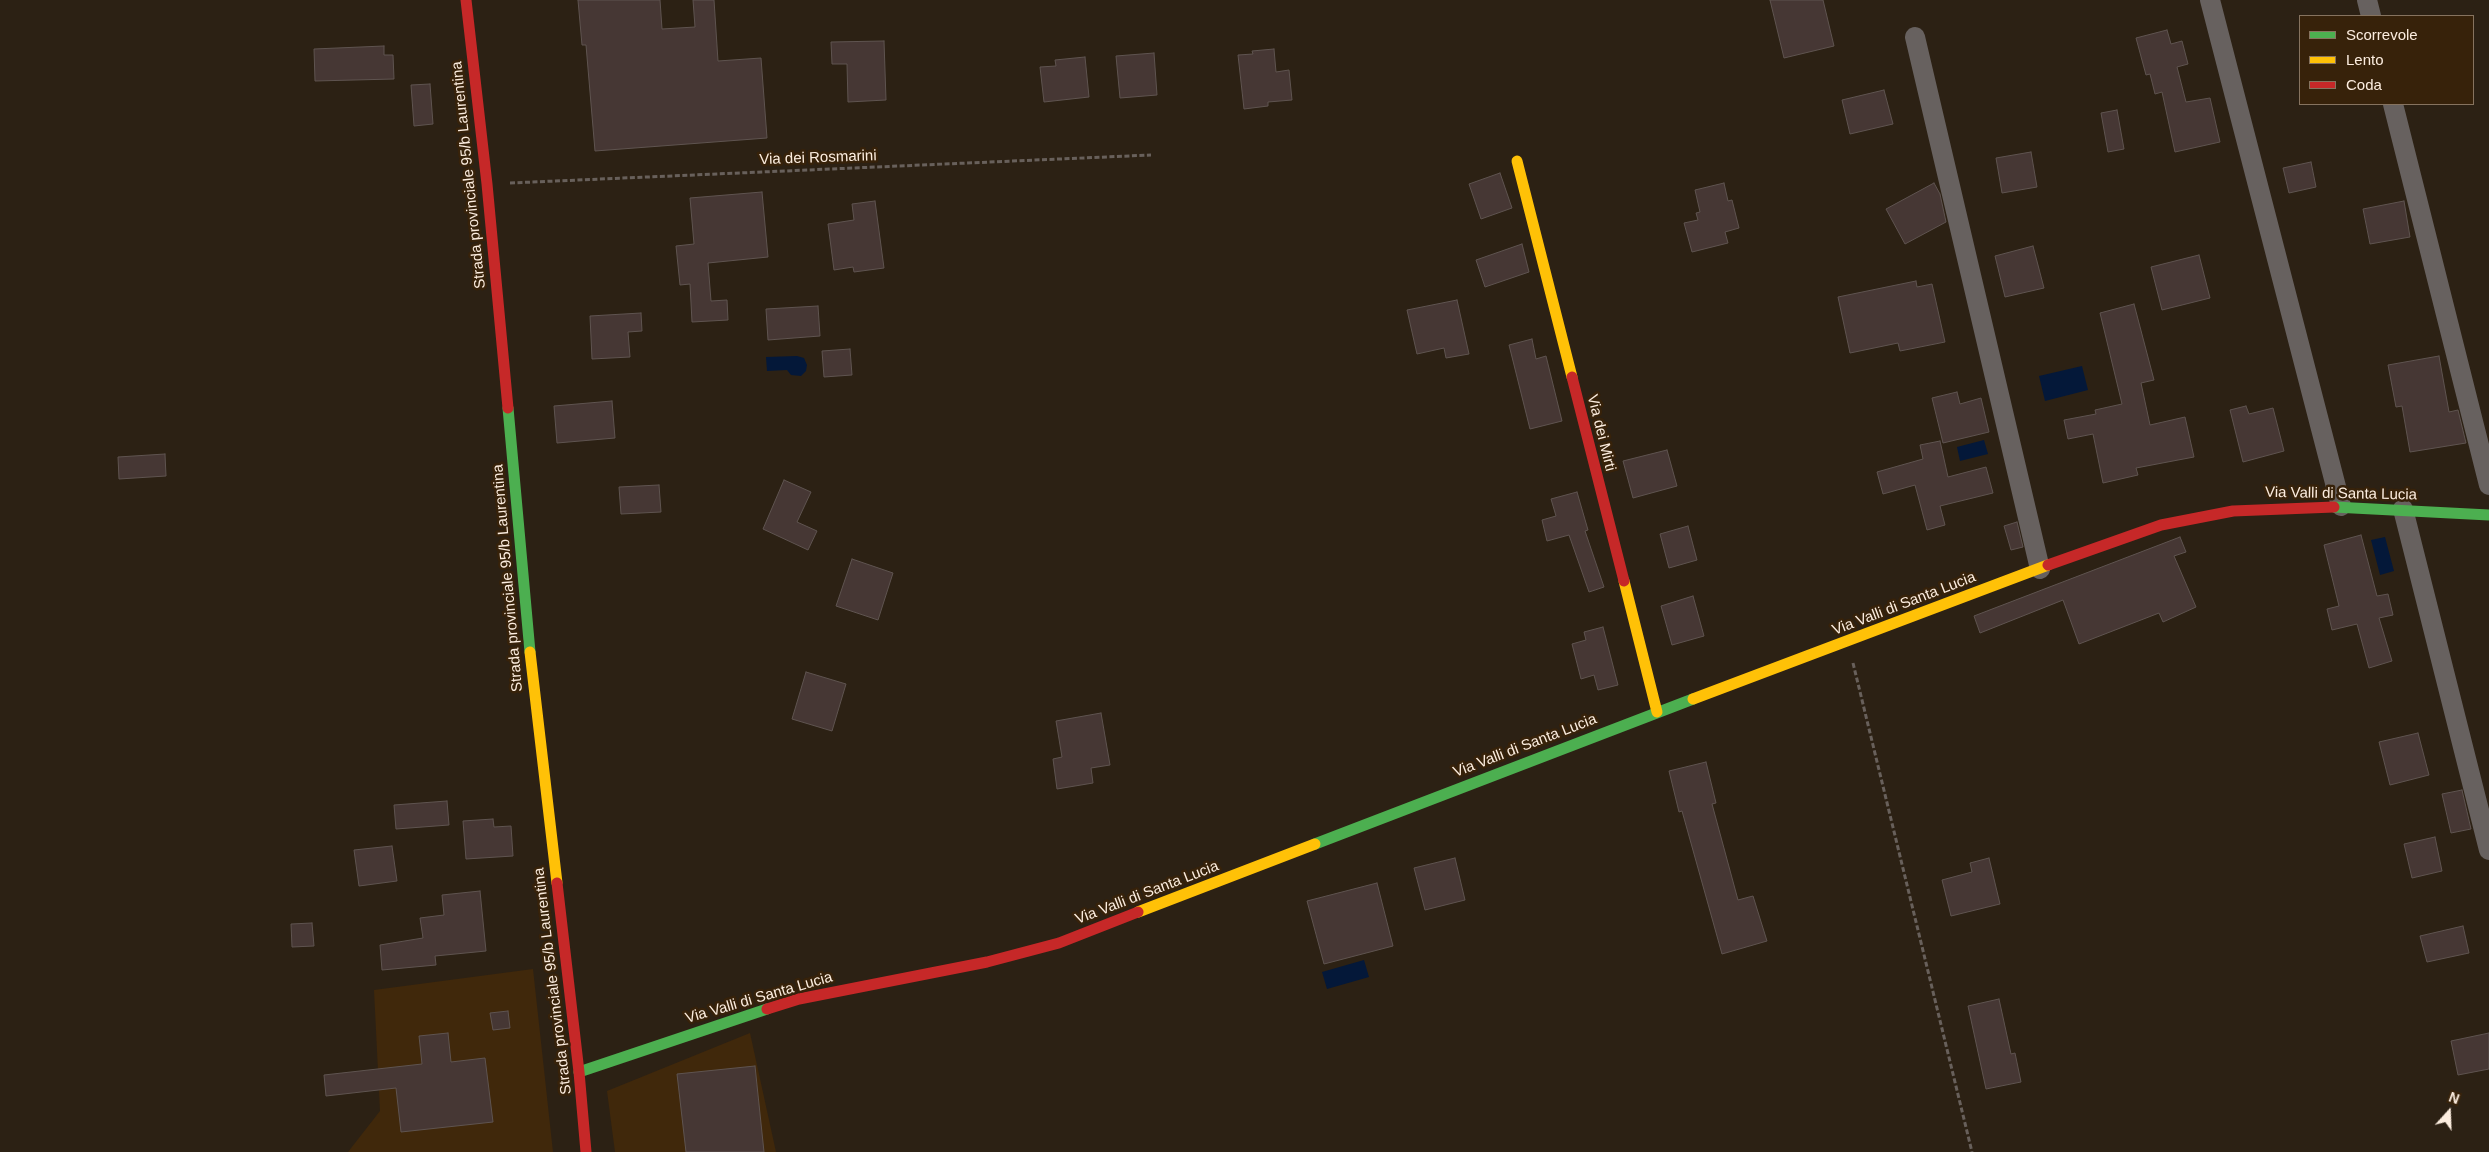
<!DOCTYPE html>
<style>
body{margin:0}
#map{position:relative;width:2489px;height:1152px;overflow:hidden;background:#2c2114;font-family:Arial,sans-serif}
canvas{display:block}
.legend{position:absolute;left:2299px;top:15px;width:175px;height:90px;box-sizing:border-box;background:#37220a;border:1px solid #86735f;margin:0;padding:6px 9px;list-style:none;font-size:15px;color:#fceddf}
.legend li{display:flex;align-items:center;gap:10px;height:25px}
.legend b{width:25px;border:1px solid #86735f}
.north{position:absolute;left:2424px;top:1087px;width:50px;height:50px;-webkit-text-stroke:4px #37220a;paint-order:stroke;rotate:20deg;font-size:14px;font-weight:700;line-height:20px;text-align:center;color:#fceddf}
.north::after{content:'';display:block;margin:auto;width:18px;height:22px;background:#fceddf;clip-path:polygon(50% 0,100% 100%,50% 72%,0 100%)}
</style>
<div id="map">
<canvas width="2489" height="1152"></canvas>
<ul class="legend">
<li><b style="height:6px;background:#4caf50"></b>Scorrevole</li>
<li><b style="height:6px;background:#ffc107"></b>Lento</li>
<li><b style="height:6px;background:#c62828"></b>Coda</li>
</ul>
<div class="north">N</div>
</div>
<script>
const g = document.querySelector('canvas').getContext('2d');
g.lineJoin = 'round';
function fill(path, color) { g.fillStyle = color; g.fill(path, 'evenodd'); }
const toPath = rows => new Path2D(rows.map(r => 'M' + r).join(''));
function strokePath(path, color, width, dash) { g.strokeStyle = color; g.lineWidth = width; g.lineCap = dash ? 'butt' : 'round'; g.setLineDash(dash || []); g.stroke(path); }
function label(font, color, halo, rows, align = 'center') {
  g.font = font + ' Arial,sans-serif'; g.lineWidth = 5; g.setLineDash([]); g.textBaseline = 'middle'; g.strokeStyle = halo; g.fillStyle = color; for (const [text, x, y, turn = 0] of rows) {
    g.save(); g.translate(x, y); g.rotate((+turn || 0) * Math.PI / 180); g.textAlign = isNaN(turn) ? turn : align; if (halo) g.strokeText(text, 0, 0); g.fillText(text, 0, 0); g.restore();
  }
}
fill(toPath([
 [533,969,553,1152,348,1152,380,1111,374,990],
 [750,1033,776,1152,615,1152,607,1091]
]), '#40280b');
fill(toPath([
 [797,356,804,358,807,365,806,371,801,376,791,375,787,370,767,371,766,357],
 [2082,366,2088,390,2045,401,2039,376],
 [1984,440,1988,454,1960,461,1957,447],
 [2385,537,2394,571,2380,575,2371,540],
 [1364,960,1369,977,1327,989,1322,972]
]), '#041839');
const building = toPath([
 [578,0,660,0,662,29,695,27,693,0,714,0,718,61,761,58,767,138,595,151,586,45,582,45,578,0],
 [1770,0,1823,0,1834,46,1784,58,1770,0],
 [2167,30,2171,44,2182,41,2188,64,2177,67,2186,102,2210,98,2220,142,2175,152,2162,92,2155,94,2150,74,2146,75,2136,38,2167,30],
 [884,41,886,100,848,102,847,64,832,64,831,42,884,41],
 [384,46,384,55,393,55,394,79,315,81,314,49,384,46],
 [1274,49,1276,72,1289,70,1292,100,1268,102,1268,106,1244,109,1238,55,1253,54,1252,51,1274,49],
 [1154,53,1157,95,1120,98,1116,56,1154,53],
 [1085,57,1089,97,1044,102,1040,67,1056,66,1055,60,1085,57],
 [430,84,433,124,414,126,411,85,430,84],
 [1884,90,1893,124,1850,134,1842,100,1884,90],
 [2117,110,2124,149,2108,152,2101,113,2117,110],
 [2031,152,2037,187,2002,193,1996,158,2031,152],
 [2311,162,2316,187,2289,193,2283,168,2311,162],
 [1500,173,1512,208,1481,219,1469,184,1500,173],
 [1724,183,1728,201,1732,200,1739,228,1725,232,1728,243,1692,252,1684,223,1698,220,1696,213,1700,212,1695,190,1724,183],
 [1934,183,1940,194,1946,222,1905,244,1886,209,1934,183],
 [762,192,768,257,708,263,711,301,727,300,728,320,692,322,690,284,680,285,676,246,694,244,690,198,762,192],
 [875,201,884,268,854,272,853,267,834,270,828,224,854,220,852,204,875,201],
 [2404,201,2410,237,2370,244,2363,209,2404,201],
 [1522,244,1529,272,1485,287,1476,260,1522,244],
 [2033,246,2044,288,2005,297,1995,256,2033,246],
 [2199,255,2210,298,2162,310,2151,267,2199,255],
 [1916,281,1917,287,1932,284,1945,342,1900,351,1898,343,1850,353,1838,297,1916,281],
 [1457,300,1469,354,1446,358,1444,348,1417,354,1407,310,1457,300],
 [2134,304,2154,380,2141,383,2150,425,2185,417,2194,457,2136,468,2138,475,2103,483,2093,434,2068,439,2064,420,2096,414,2095,410,2122,404,2100,313,2134,304],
 [818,306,820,336,768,340,766,309,818,306],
 [641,313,642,331,628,332,630,357,592,359,590,316,641,313],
 [1532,339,1536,359,1546,356,1562,421,1530,429,1509,345,1532,339],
 [850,349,852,375,824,377,822,351,850,349],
 [2439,356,2449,412,2458,410,2466,443,2410,452,2402,406,2396,407,2388,365,2439,356],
 [1957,392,1960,404,1981,398,1989,432,1943,443,1932,398,1957,392],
 [612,401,615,438,557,443,554,406,612,401],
 [2246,406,2249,414,2273,408,2284,451,2243,462,2230,410,2246,406],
 [1940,441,1948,477,1986,467,1993,493,1940,506,1945,525,1927,530,1915,485,1883,494,1877,472,1923,459,1920,445,1940,441],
 [1667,450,1677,486,1633,498,1623,461,1667,450],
 [165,454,166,476,119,479,118,457,165,454],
 [784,480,811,492,797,522,817,531,808,550,763,529,784,480],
 [659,485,661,512,621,514,619,487,659,485],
 [1577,492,1588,530,1585,531,1604,587,1589,592,1569,535,1547,541,1542,520,1556,516,1551,499,1577,492],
 [2017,522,2023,547,2011,550,2004,526,2017,522],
 [1688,526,1697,560,1669,568,1660,534,1688,526],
 [2361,535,2377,596,2388,594,2393,615,2379,618,2392,661,2369,668,2357,624,2332,630,2327,609,2339,606,2324,545,2361,535],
 [2180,537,2186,552,2174,556,2196,607,2163,622,2159,613,2079,644,2063,600,1980,633,1974,616,2180,537],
 [852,559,893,573,878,620,836,606,852,559],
 [1693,596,1704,636,1672,645,1661,606,1693,596],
 [1603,627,1618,685,1598,690,1594,675,1581,679,1572,644,1586,640,1584,632,1603,627],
 [806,672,846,684,832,731,792,719,806,672],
 [1101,713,1110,765,1091,768,1093,783,1057,789,1053,759,1062,757,1056,721,1101,713],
 [2418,733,2429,775,2390,785,2379,742,2418,733],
 [1706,762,1716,803,1712,804,1738,900,1753,896,1767,941,1722,954,1682,811,1679,812,1669,771,1706,762],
 [2462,790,2471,829,2451,833,2442,794,2462,790],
 [447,801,449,825,396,829,394,805,447,801],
 [493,819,494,827,511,826,513,856,466,859,463,821,493,819],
 [2435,837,2442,871,2412,878,2404,844,2435,837],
 [392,846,397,881,359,886,354,850,392,846],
 [1455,858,1465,900,1425,910,1414,868,1455,858],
 [1989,858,2000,904,1951,916,1942,880,1972,872,1970,863,1989,858],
 [1377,883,1393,946,1324,964,1307,901,1377,883],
 [480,891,486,951,435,956,436,965,382,970,380,945,423,938,420,918,444,915,442,895,480,891],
 [312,923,314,946,292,947,291,924,312,923],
 [2463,926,2469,953,2427,962,2420,936,2463,926],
 [1999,999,2011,1054,2015,1053,2021,1082,1986,1089,1968,1006,1999,999],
 [508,1011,510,1028,493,1030,490,1013,508,1011],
 [448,1033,451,1062,485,1058,493,1122,401,1132,396,1088,326,1096,324,1075,422,1064,419,1036,448,1033],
 [2489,1033,2489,1069,2458,1075,2451,1041,2489,1033],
 [755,1066,764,1152,686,1152,677,1074,755,1066]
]);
fill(building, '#463734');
strokePath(building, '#5f5450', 1);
strokePath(toPath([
 [510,183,1151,155],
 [1853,663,1972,1152]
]), '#68605b', 3, [5, 2.5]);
strokePath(toPath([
 [2210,0,2341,506],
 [2367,0,2371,16],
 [1915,37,2040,569],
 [2393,104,2489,485],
 [2403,509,2489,850]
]), '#67615f', 20);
strokePath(toPath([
 [508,408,530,652],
 [2334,507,2489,515],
 [1315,844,1693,699],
 [579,1072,767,1009]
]), '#4caf50', 11);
strokePath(toPath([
 [1517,161,1572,377],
 [1624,581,1657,712],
 [530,652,557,883],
 [1693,699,2048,565],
 [1138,912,1315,844]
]), '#ffc107', 11);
strokePath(toPath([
 [466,0,487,184,508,408],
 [1572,377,1624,581],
 [2048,565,2161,525,2233,511,2334,507],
 [557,883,579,1072,586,1152],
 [767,1009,799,999,987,962,1059,943,1138,912]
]), '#c62828', 11);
label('15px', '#fceddf', '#37220a', [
 ["Via dei Rosmarini",818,158,-2],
 ["Strada provinciale 95/b Laurentina",469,175,-96],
 ["Via dei Mirti",1601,433,76],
 ["Via Valli di Santa Lucia",2341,494,1],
 ["Strada provinciale 95/b Laurentina",508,578,-95],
 ["Via Valli di Santa Lucia",1904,604,-21],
 ["Via Valli di Santa Lucia",1525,746,-21],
 ["Via Valli di Santa Lucia",1147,893,-21],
 ["Strada provinciale 95/b Laurentina",553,981,-97],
 ["Via Valli di Santa Lucia",759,998,-16]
]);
</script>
